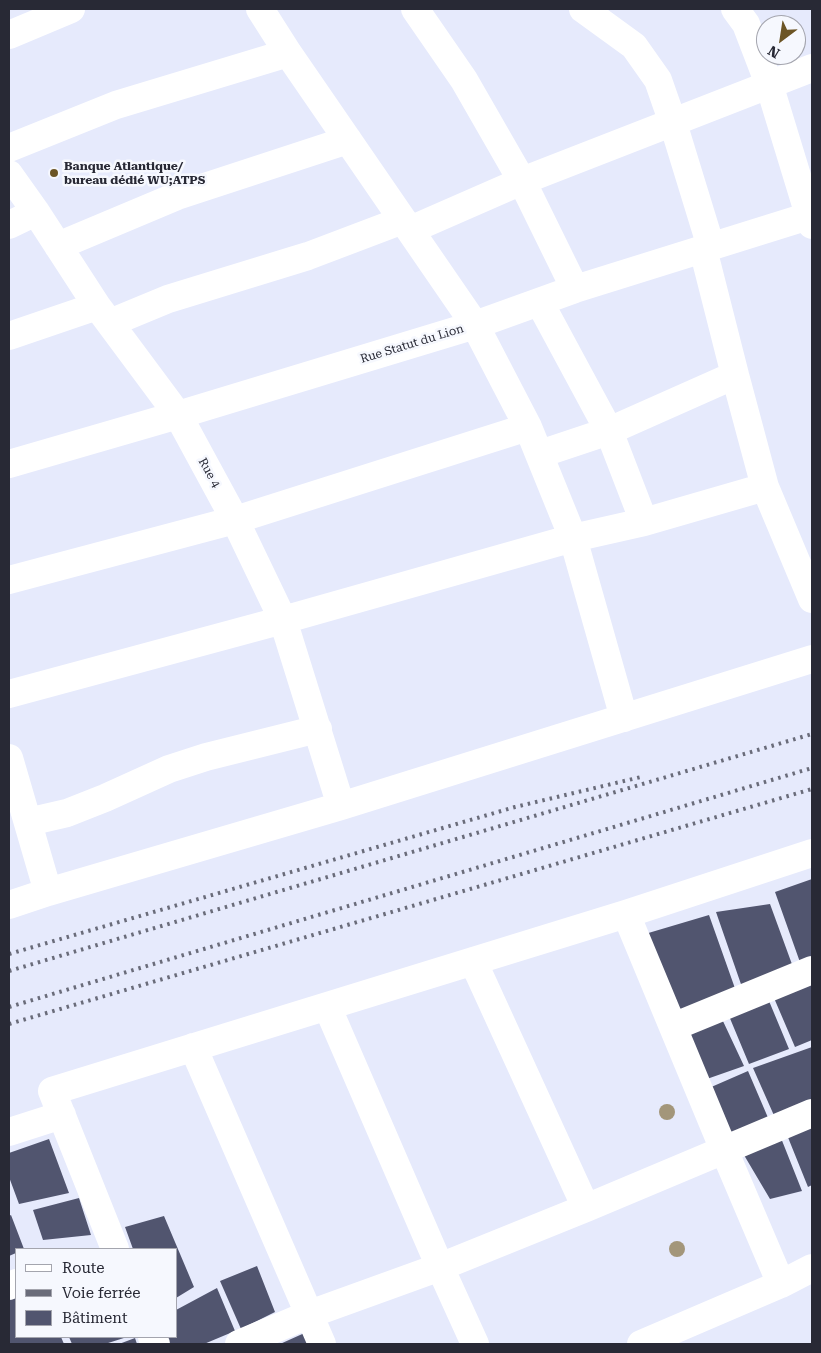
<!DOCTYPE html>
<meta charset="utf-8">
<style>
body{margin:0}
#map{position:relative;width:821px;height:1353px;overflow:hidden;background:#e6eafc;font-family:"Roboto Serif",serif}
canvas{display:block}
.frame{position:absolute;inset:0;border:10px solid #282935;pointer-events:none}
.legend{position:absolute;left:15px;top:1248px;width:162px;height:90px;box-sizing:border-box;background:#f6f8fe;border:1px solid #a4a5ae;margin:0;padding:6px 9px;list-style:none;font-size:15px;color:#282935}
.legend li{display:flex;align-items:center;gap:10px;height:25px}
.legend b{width:25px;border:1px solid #a4a5ae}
.north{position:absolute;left:756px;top:15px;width:50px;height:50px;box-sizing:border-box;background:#f6f8fe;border:1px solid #a4a5ae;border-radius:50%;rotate:211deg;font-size:14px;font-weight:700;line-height:20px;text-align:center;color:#282935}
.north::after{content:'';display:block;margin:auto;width:18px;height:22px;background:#6c5525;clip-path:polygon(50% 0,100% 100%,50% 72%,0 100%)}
</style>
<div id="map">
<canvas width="821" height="1353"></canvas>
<div class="frame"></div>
<ul class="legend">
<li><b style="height:6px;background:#fff"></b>Route</li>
<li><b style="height:6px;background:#6a6c7a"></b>Voie ferrée</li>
<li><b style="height:14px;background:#51556f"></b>Bâtiment</li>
</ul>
<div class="north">N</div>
</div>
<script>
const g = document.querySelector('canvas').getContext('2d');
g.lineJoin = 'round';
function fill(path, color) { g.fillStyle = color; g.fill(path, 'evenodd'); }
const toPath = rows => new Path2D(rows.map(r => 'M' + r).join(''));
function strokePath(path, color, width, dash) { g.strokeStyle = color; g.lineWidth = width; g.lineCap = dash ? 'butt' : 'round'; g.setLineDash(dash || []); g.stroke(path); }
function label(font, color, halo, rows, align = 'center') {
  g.font = font + ' "Roboto Serif",serif'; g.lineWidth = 5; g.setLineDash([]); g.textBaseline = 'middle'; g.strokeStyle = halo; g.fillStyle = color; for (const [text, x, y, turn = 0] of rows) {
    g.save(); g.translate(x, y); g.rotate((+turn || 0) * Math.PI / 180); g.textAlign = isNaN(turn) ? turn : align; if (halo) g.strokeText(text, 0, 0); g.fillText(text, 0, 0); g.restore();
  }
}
fill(toPath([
 [812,879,812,961,801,965,775,892],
 [770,904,793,967,743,990,716,912],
 [709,915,737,994,677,1018,645,934],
 [812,981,812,1040,795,1047,774,998],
 [769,1001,789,1049,749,1064,729,1016],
 [722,1019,744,1066,704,1080,687,1032],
 [812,1047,812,1105,776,1120,753,1068],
 [748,1071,769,1120,728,1136,709,1088],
 [812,1119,812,1185,808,1187,785,1130],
 [779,1133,802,1191,770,1199,741,1150],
 [49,1139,69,1193,19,1204,9,1177,9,1153],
 [79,1198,91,1235,43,1240,33,1210],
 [11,1215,24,1249,16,1249,16,1253,9,1256,9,1216],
 [164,1216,194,1287,176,1298,176,1249,133,1249,125,1227],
 [257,1266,275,1312,241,1329,220,1281],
 [217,1288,235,1331,204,1344,168,1344,166,1337,176,1337,176,1310],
 [16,1291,16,1337,61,1337,64,1344,9,1344,9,1294],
 [309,1331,315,1344,280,1344],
 [69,1337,127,1337,105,1344,72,1344],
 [135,1338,137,1344,119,1344]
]), '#51556f');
strokePath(toPath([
 [260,9,288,53,475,325,528,427,573,538,624,718],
 [415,9,464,80,522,181,575,289],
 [583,9,634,46,658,80,673,123,711,247],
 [735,9,746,24,769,84,812,225],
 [9,35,71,9],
 [9,148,116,105,288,53],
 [9,174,36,212,97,306,178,415,235,520,283,620,341,806],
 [9,225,36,212],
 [410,230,522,181,812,68],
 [58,246,177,196,348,140],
 [703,249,735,375,765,487,812,599],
 [540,303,609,431,644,522],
 [110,323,168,299,308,256,403,220],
 [9,336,97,306],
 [540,454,609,431,735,375],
 [9,464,178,415,475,325,575,289,812,215],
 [9,580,235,520,528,427],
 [9,694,283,620,573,538,644,522,765,487],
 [9,758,48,892],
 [28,822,67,813,105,798,169,769,206,757,318,729],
 [9,905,48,892,341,806,812,659],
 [626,914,724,1150,781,1284],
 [473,961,586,1208],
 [327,1006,440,1267,475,1344],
 [673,1027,812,970],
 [193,1047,322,1344],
 [9,1132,62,1115],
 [115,1249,52,1091,626,914,812,853],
 [9,1286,16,1283],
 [152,1337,156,1344],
 [239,1344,310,1314,440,1267,586,1208,812,1113],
 [641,1344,781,1284,812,1268]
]), '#fff', 28);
strokePath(toPath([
 [9,954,515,807,641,777],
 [9,971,812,734],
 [9,1007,812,768],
 [9,1024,812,789]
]), '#6a6c7a', 4, [2.5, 5]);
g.fillStyle = '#a3967a';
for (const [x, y] of [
 [667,1112],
 [677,1249]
]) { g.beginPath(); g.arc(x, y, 8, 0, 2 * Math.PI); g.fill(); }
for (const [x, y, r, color] of [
 [54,173,5,"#6c5525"]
]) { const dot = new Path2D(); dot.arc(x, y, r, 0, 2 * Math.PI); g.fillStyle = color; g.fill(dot); strokePath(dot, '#f6f8fe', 2); }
label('bold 12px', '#282935', '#f6f8fe', [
 ["Banque Atlantique/",64,166],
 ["bureau dédié WU;ATPS",64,180]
], 'left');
label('12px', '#282935', '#f6f8fe', [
 ["Rue Statut du Lion",412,344,-17],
 ["Rue 4",209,473,61]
]);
</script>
